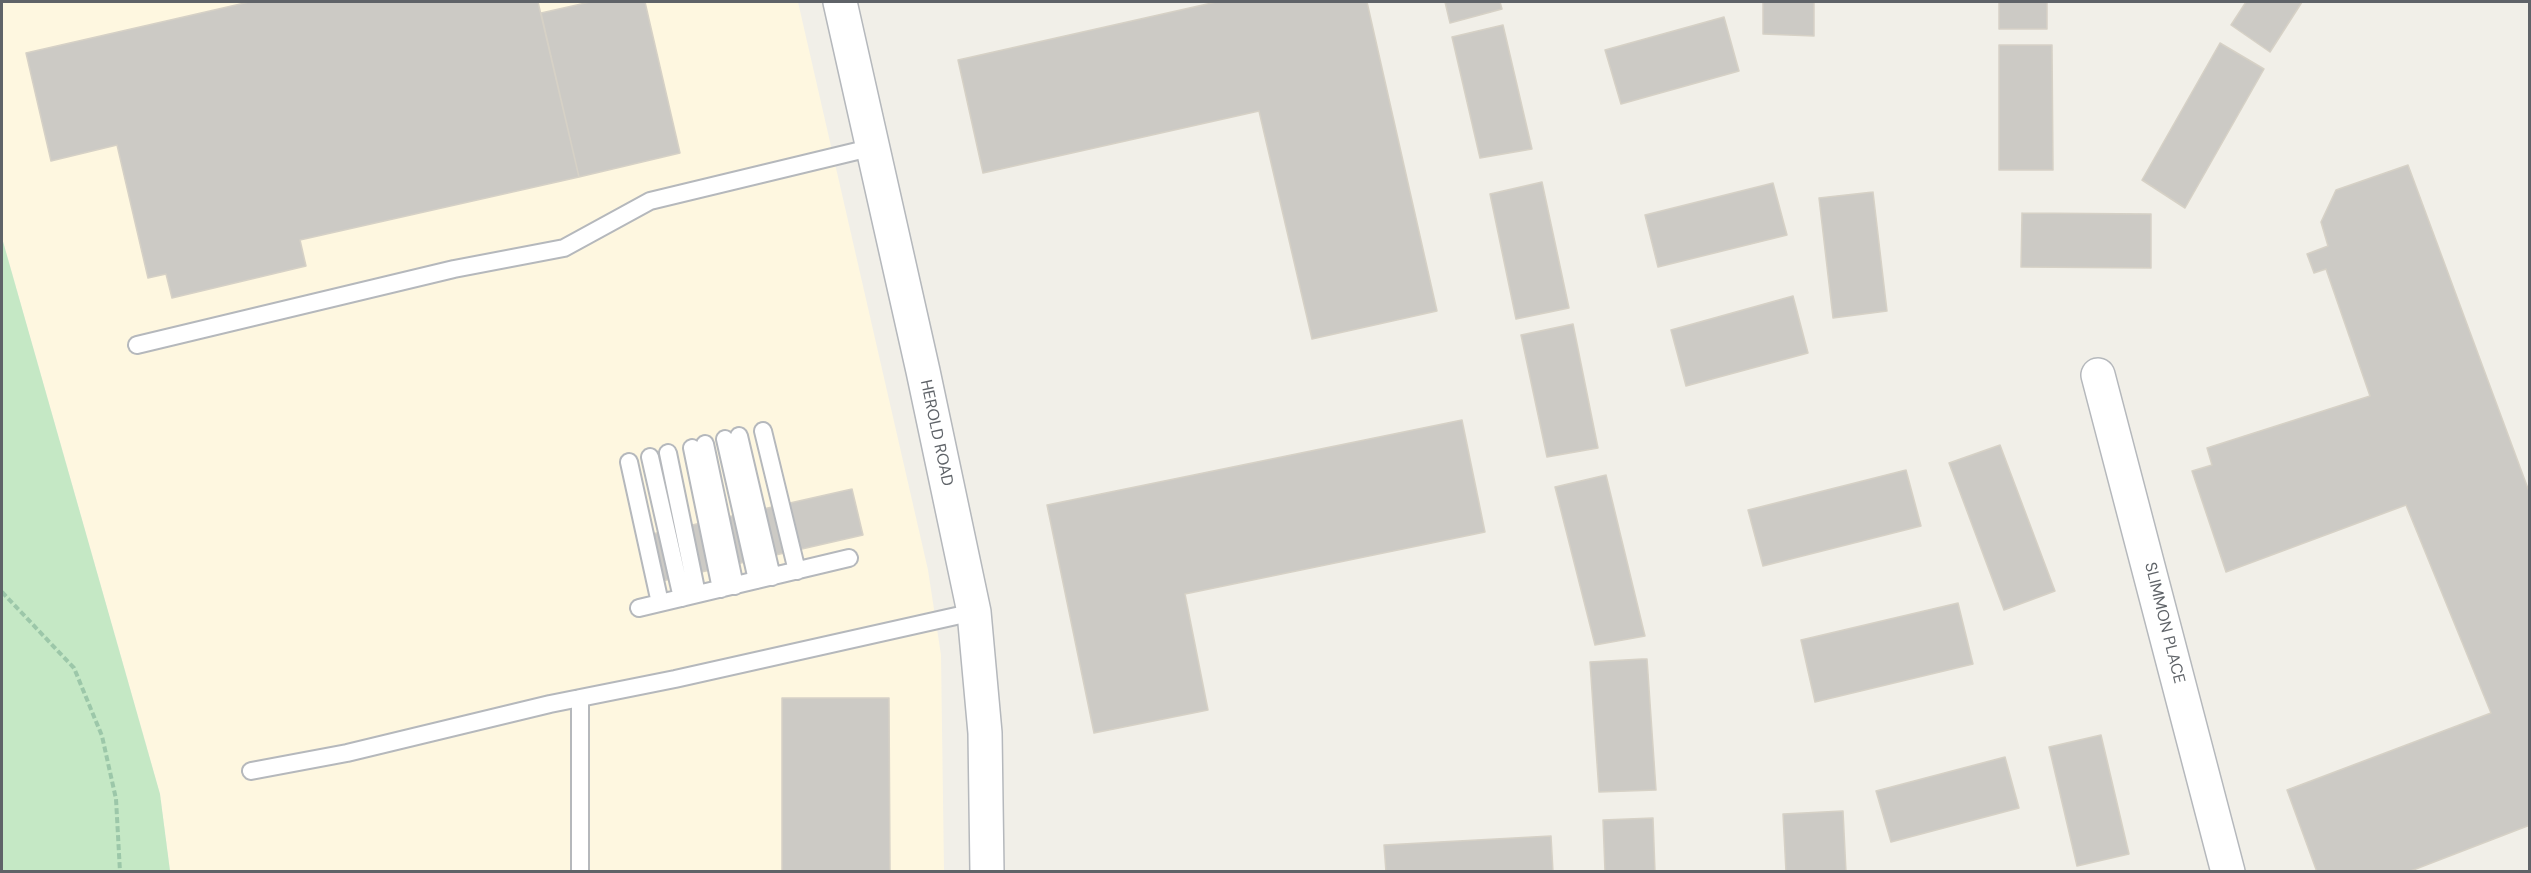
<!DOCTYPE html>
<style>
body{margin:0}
#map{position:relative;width:2531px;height:873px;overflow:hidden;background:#f1efe8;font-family:"DM Sans",sans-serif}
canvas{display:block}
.frame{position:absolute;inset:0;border:3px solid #5f6368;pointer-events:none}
</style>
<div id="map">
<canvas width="2531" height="873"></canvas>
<div class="frame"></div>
</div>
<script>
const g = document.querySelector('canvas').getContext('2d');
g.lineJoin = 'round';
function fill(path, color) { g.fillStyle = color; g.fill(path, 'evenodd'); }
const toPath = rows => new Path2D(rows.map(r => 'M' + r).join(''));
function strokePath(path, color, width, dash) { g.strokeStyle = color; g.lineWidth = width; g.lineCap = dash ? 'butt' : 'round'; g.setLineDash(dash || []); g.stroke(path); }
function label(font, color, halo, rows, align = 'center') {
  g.font = font + ' "DM Sans",sans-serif'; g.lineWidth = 6; g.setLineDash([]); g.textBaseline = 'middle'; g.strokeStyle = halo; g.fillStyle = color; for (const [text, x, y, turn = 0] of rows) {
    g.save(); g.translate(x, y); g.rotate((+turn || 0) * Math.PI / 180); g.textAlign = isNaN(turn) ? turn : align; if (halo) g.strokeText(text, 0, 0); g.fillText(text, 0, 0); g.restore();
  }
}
fill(toPath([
 [2,2,798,2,928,570,941,655,944,871,170,871,160,794,2,238]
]), '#fef7e0');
fill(toPath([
 [2,238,160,794,170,871,2,871]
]), '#c5e8c5');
const building = toPath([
 [249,2,538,2,579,177,300,240,306,266,172,298,166,274,148,278,117,145,51,161,26,53,249,2],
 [590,2,645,2,680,153,579,177,541,13,590,2],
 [1216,2,1367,2,1437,311,1312,339,1259,111,983,173,958,60,1216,2],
 [1445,2,1500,2,1502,9,1450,23,1445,2],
 [1763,2,1814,2,1814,36,1763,34,1763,2],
 [1999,2,2047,2,2047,29,1999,29,1999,2],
 [2246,2,2302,2,2270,52,2231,25,2246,2],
 [1724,17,1739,71,1621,104,1605,50,1724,17],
 [1503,25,1532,149,1480,158,1452,37,1503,25],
 [2220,43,2264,69,2185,208,2142,180,2220,43],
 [1999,45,2052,45,2053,170,1999,170,1999,45],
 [2408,165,2530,494,2530,825,2408,872,2317,872,2287,790,2491,713,2406,505,2226,572,2192,471,2212,465,2207,448,2370,396,2326,269,2314,273,2307,254,2328,246,2321,222,2336,190,2408,165],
 [1542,182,1569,308,1516,319,1490,194,1542,182],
 [1773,183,1787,235,1658,267,1645,215,1773,183],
 [1873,192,1887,311,1833,318,1819,198,1873,192],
 [2022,213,2151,214,2151,268,2021,267,2022,213],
 [1793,296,1808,353,1686,386,1671,330,1793,296],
 [1573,324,1598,448,1547,457,1521,335,1573,324],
 [1462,420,1485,532,1185,594,1208,710,1094,733,1047,505,1462,420],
 [2000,445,2055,591,2004,610,1949,463,2000,445],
 [1906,470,1921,526,1763,566,1748,510,1906,470],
 [1606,475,1645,636,1595,645,1555,487,1606,475],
 [852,489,863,535,649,584,639,537,852,489],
 [1958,603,1973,664,1815,702,1801,640,1958,603],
 [1642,659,1647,659,1656,790,1599,792,1590,662,1642,659],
 [782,698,889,698,890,872,782,872,782,698],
 [2101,735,2129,854,2077,866,2049,747,2101,735],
 [2005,757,2019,808,1891,842,1876,791,2005,757],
 [1843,811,1846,872,1786,872,1783,814,1843,811],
 [1653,818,1655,872,1605,872,1603,820,1653,818],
 [1551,836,1553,872,1386,872,1384,845,1551,836]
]);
fill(building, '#cccac5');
strokePath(building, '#d6d1c6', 1.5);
const lane = toPath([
 [137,345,454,269,564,248,650,201,874,147],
 [763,431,797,571],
 [739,436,772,577],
 [725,439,757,580],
 [705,444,735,586],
 [692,448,721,589],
 [668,453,697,594],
 [650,457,682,598],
 [629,462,660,603],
 [639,608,849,558],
 [251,771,347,753,550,704,675,679,974,612],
 [580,872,580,698]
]);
const street = toPath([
 [840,2,923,371,974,612,985,733,987,872],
 [2098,375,2228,872]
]);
strokePath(lane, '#b5b8bc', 20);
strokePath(street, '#b5b8bc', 36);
strokePath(toPath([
 [2,592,74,668,102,736,116,799,120,872]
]), '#9cc7a9', 4, [6, 3]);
strokePath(lane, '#fff', 16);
strokePath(street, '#fff', 33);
label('16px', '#5f6368', '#fff', [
 ["HEROLD ROAD",936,433,78],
 ["SLIMMON PLACE",2164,623,76]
]);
</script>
